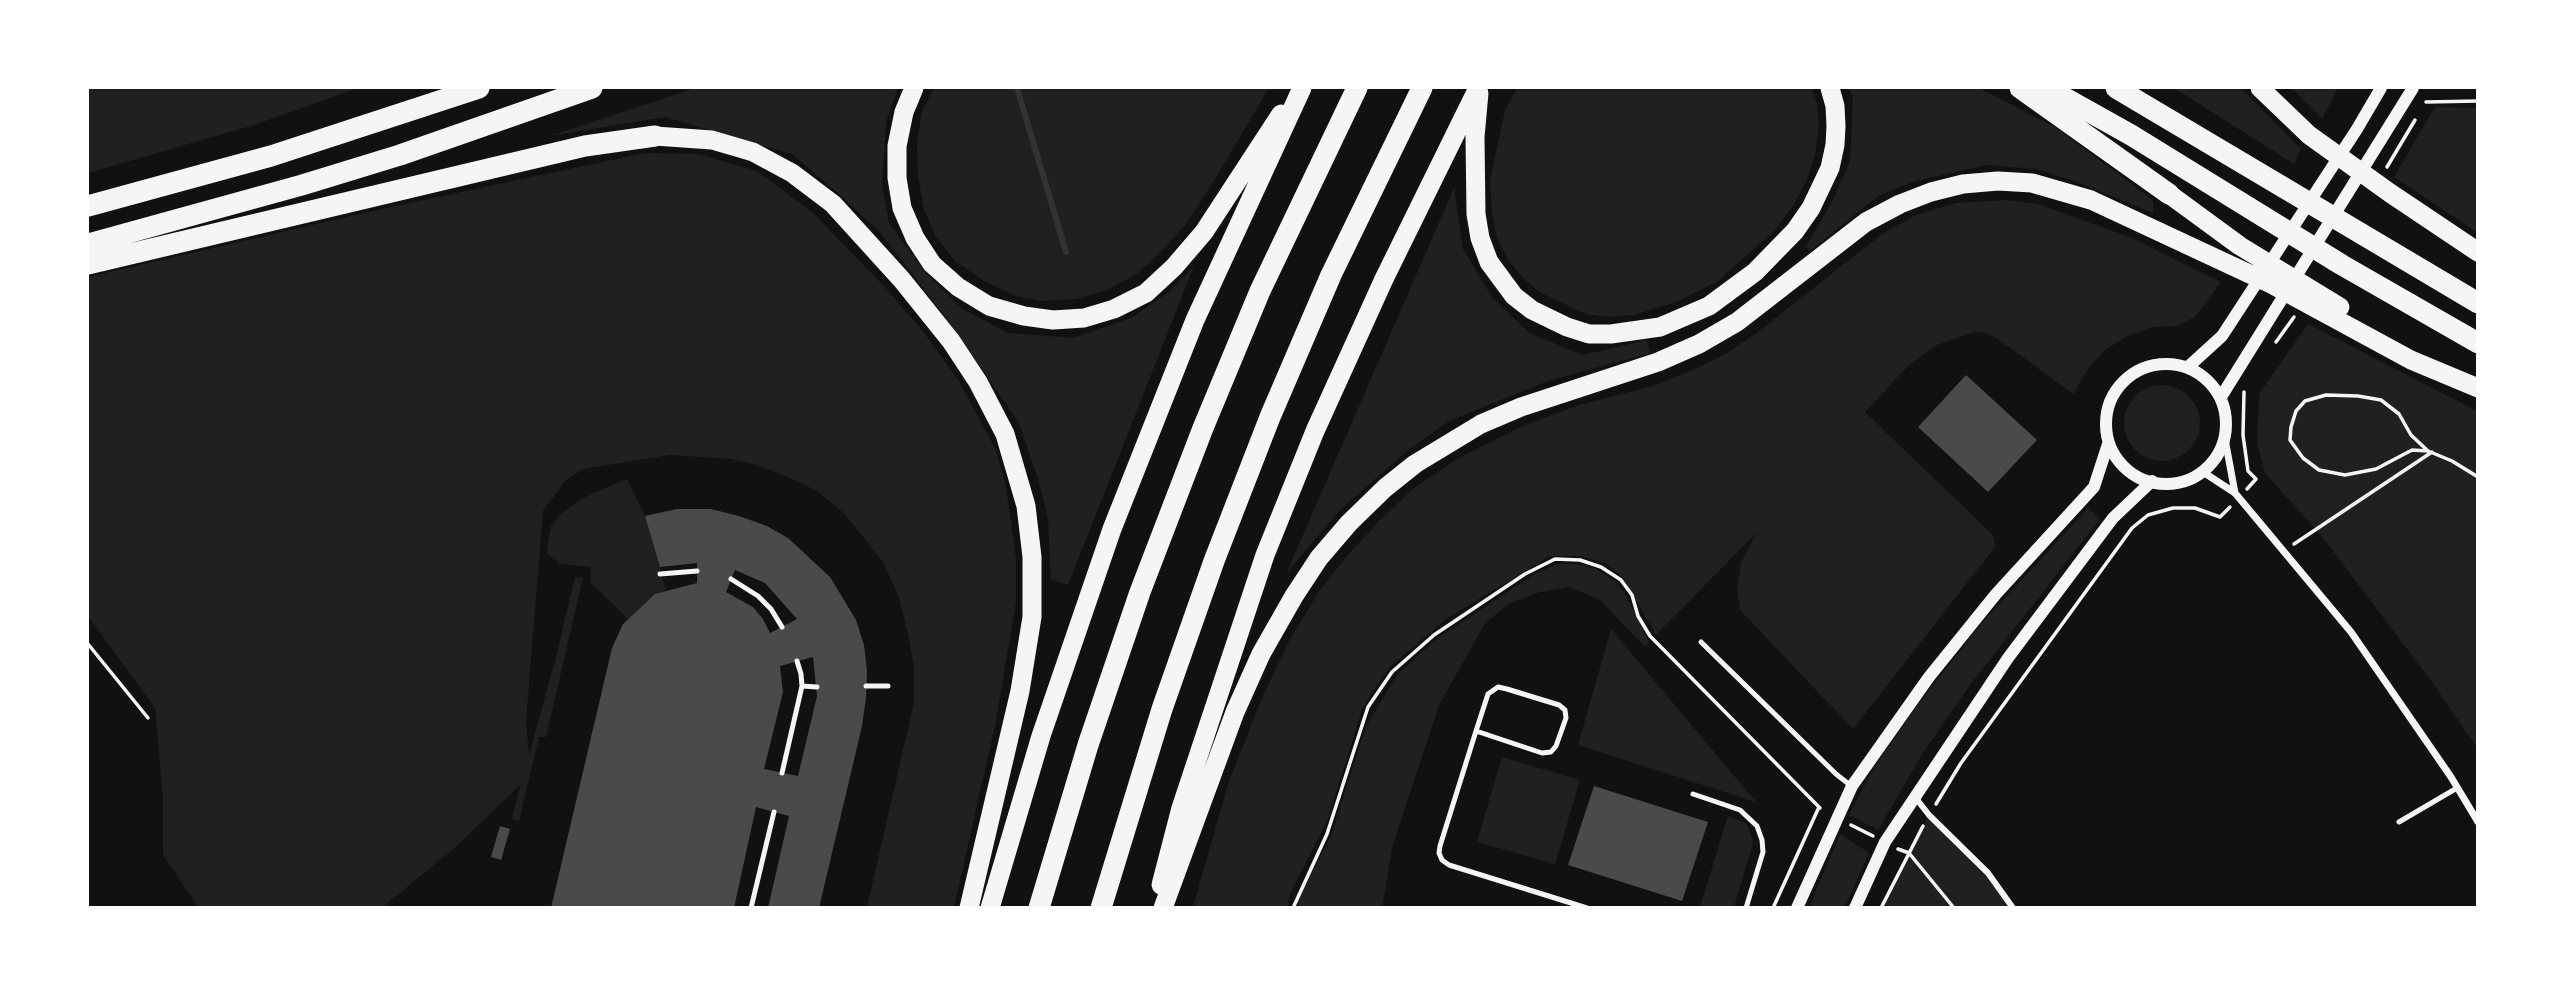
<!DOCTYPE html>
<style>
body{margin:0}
#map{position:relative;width:2565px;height:995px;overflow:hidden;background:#111;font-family:Literata,serif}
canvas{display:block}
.frame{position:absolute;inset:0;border:89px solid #fff;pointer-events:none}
</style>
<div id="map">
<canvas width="2565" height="995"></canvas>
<div class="frame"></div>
</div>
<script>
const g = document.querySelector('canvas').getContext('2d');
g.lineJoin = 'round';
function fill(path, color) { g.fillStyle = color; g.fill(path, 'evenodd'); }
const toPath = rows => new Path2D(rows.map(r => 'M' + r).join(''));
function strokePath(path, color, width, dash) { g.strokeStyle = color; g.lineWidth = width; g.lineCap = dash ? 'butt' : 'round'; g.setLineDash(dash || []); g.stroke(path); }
fill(toPath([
 [88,88,358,88,254,125,88,173],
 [695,88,898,88,886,122,882,186,889,223,924,271,961,308,1008,333,1073,338,1131,318,1169,292,1194,266,1068,585,1051,580,1048,518,1038,479,1019,423,945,316,879,231,840,195,792,154,665,117,550,136],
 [934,88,1269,88,1212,184,1186,224,1161,252,1137,274,1107,290,1076,299,1044,301,1016,296,984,281,955,261,936,237,924,210,918,176,917,144,922,111],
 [1517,88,1812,88,1817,104,1819,125,1815,154,1807,180,1794,204,1775,230,1718,281,1676,302,1634,315,1607,317,1586,314,1539,292,1521,276,1509,261,1497,238,1492,213,1490,180,1505,110],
 [1849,88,1979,88,2055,127,2153,200,2153,213,2074,181,2036,169,1986,165,1912,182,1878,196,1810,251,1806,247,1834,198,1850,161,1853,98],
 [2174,88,2241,88,2301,149,2294,164],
 [2292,88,2338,88,2322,119],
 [2435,107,2477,108,2477,232,2394,177],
 [645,153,698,154,757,171,813,213,882,284,922,330,959,381,996,450,1006,487,1016,558,1016,602,996,721,954,907,867,907,914,702,914,667,908,634,899,597,883,562,844,513,817,491,790,478,758,465,731,459,670,455,583,469,565,481,543,511,526,721,529,755,555,661,575,577,583,578,546,737,539,737,519,821,512,818,521,784,459,844,383,907,198,907,163,855,163,798,155,708,88,616,88,277,377,210],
 [1454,188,1463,249,1492,297,1529,333,1583,355,1647,340,1650,353,1548,381,1449,421,1408,450,1341,509,1286,574],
 [2006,200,2038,204,2132,238,2221,282,2195,317,2177,326,2153,327,2125,337,2104,351,2088,369,2073,394,1998,339,1985,333,1974,332,1937,345,1909,365,1865,412,1993,535,1995,547,1853,729,1740,610,1737,590,1741,562,1757,532,1656,635,1624,579,1607,564,1581,556,1550,556,1446,619,1392,665,1376,686,1362,710,1328,819,1290,894,1287,907,1193,907,1229,781,1261,700,1289,641,1320,590,1347,556,1380,520,1415,487,1457,459,1525,425,1579,405,1653,386,1693,370,1729,352,1758,332,1882,234,1916,215,1956,203],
 [2308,324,2477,411,2477,748,2432,682,2320,534,2265,473,2257,444,2259,394],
 '2124 423a38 38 0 1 1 76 0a38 38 0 1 1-76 0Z',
 [627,479,645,516,660,567,660,574,667,590,655,594,628,619,590,582,591,567,560,564,548,554,547,546,551,526,563,512,585,497],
 [2088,508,2100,519,1970,685,1923,753,1878,830,1849,815,1875,766,1923,698,1982,623],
 [1558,564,1577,564,1596,569,1615,581,1625,594,1649,642,1645,647,1600,600,1569,587,1536,593,1509,604,1485,623,1439,705,1393,844,1382,907,1298,908,1300,896,1331,836,1366,726,1397,675,1435,640,1536,573],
 [1611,629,1756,802,1578,745],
 [1502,757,1580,780,1555,864,1477,842],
 [1929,815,1988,873,2013,908,1881,908],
 [1728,816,1746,823,1753,840,1752,847,1734,907,1700,907],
 [1840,834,1869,853,1845,907,1809,907]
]), '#202020');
strokePath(toPath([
 [1017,88,1066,252]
]), '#333', 6);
fill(toPath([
 [1966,375,2037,440,1988,492,1918,427],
 [677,509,711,509,739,516,767,526,788,538,830,577,856,620,864,645,867,670,866,698,862,726,819,908,768,908,789,816,756,807,734,908,551,908,612,648,623,624,655,594,697,583,697,563,660,567,645,516],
 [735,570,765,583,797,619,770,633,763,619,753,607,726,592],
 [813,657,817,696,798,776,764,769,783,692,780,666],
 [1594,786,1708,822,1682,901,1568,865],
 [500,826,510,829,501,860,491,857]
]), '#4a4a4a');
strokePath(toPath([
 [2426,102,2478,101],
 [2387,167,2415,120],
 [2276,342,2294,317],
 [2244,392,2243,435,2248,471,2256,479,2247,489],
 [2428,451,2412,450,2376,469,2345,475,2319,470,2303,458,2290,440,2291,427,2296,411,2305,401,2326,395,2358,396,2381,400,2399,414,2411,435,2428,451,2452,461,2478,477],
 [2294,544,2432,452],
 [88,644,148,718],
 [1936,804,1961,763,2132,528,2148,515,2173,508,2195,508,2220,517,2230,507],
 [1851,825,1873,836],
 [1898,849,1909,853,1954,908],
 [1293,908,1327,834,1368,707,1392,672,1434,635,1525,574,1555,559,1580,560,1601,567,1621,580,1632,595,1638,616,1650,636,1819,807],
 [1773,908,1819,807,1820,808],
 [1881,908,1923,826]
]), '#f5f5f5', 3.5);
strokePath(toPath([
 [660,574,697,571],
 [731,579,758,596,771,609,782,627],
 [1701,642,1836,774,1850,785],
 [797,661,801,674,802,686],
 [866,686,888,686],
 [1476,731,1542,753,1551,752,1556,746,1566,718,1565,710,1559,705,1507,689,1498,687,1488,694,1476,731,1440,846,1439,853,1442,860,1449,865,1587,908],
 [782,773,802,686,817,687],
 [1693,794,1740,810,1757,826,1762,840,1763,852,1746,908],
 [2399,822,2457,788],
 [751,908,774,812]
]), '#f5f5f5', 5);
strokePath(toPath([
 [1915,797,1929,815,1988,873,2013,908]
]), '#f5f5f5', 6);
strokePath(toPath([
 [2225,439,2235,493],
 [2203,472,2235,493,2351,632,2451,777,2478,822]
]), '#f5f5f5', 7);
strokePath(toPath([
 '2106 424a60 60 0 1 1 120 0a60 60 0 1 1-120 0Z',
 [2188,367,2222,336,2357,129,2381,88],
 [2221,397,2413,88],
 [1797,908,1852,786,1929,677,1996,594,2094,487,2108,444],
 [1855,908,1885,842,2008,658,2113,518,2152,481]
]), '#f5f5f5', 12);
strokePath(toPath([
 [914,88,904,112,897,146,897,178,902,208,915,238,932,264,958,287,989,306,1024,316,1053,320,1084,318,1114,309,1146,293,1174,267,1204,232,1281,114],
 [2260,88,2309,135,2390,193,2478,252],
 [1479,93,1475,137,1476,214,1480,238,1489,262,1514,296,1532,310,1567,327,1589,334,1611,334,1660,327,1709,306,1755,272,1795,231,1811,208,1830,168,1835,145,1836,126,1835,106,1830,88],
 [655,136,712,140,753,152,792,173,833,204,902,280,951,341,978,382,1005,434,1026,506,1032,557,1032,617,1020,691,969,908],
 [2169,194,2240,246,2340,307],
 [1161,885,1181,808,1265,555,1315,431,1384,279,1478,88],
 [990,908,1041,736,1112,529,1195,320,1302,88],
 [1163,908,1235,712,1261,654,1294,596,1319,558,1349,523,1385,488,1415,464,1481,424,1521,407,1658,362,1699,344,1737,322,1866,222,1900,204,1931,192,1963,184,1998,181,2032,183,2091,200,2271,284,2411,360,2478,388]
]), '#f5f5f5', 19);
strokePath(toPath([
 [2020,88,2169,194],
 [2047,88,2131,135,2342,265,2478,343],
 [2116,88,2478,303],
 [88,206,271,156,479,88],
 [88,244,302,185,400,155,592,88],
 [88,264,585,146,655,136],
 [1039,908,1088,745,1140,592,1203,428,1260,291,1357,88],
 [1101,908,1162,709,1214,561,1270,417,1331,275,1422,88]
]), '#f5f5f5', 21);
</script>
